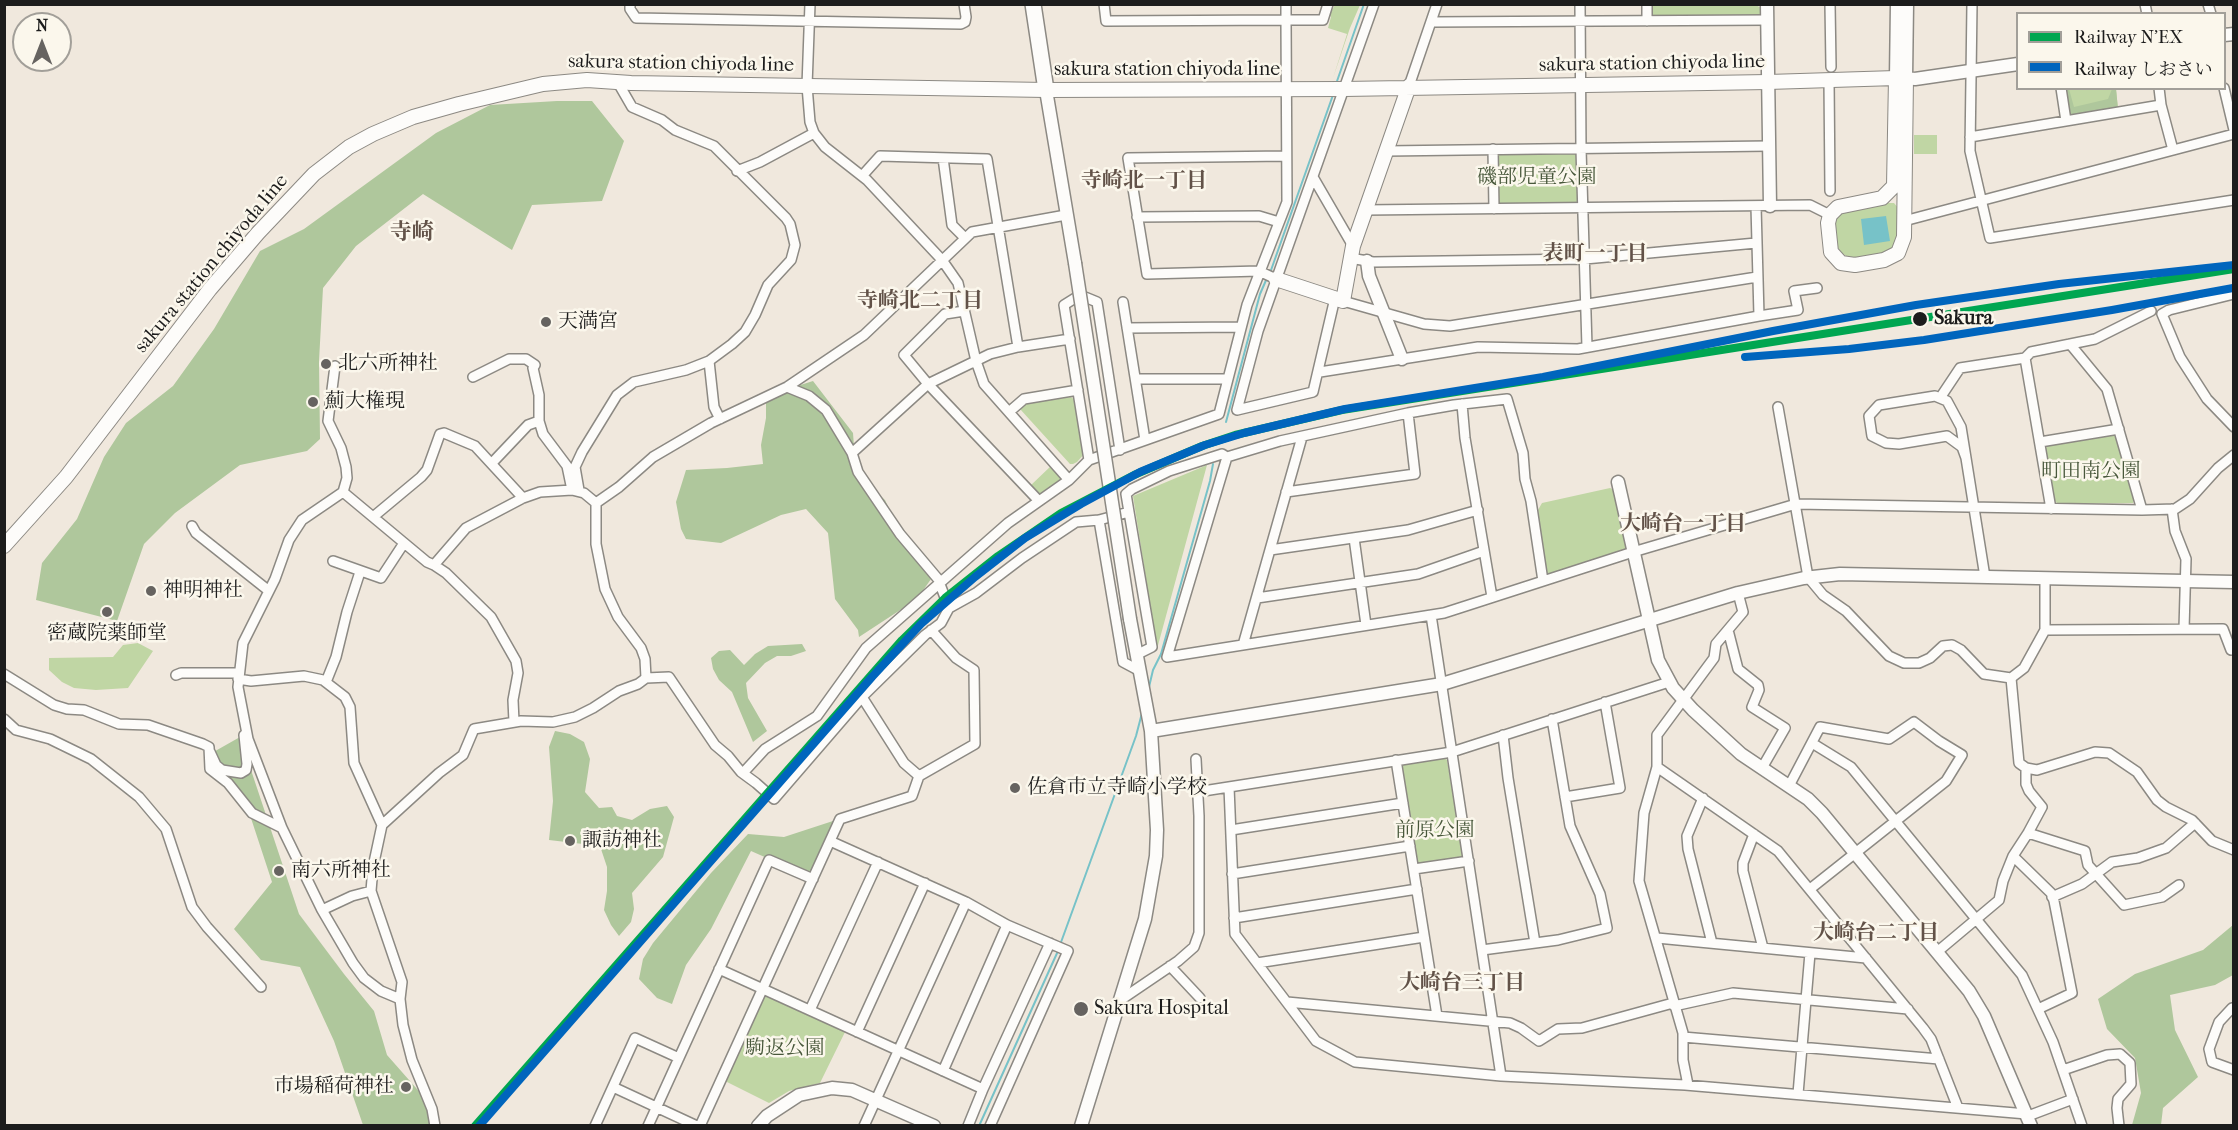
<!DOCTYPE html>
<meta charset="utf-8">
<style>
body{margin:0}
#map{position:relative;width:2238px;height:1130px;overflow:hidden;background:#f0e8dd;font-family:"IM FELL French Canon","Noto Serif JP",serif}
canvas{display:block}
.frame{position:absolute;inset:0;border:6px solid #1c1c1c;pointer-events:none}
.legend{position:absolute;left:2016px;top:12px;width:210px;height:78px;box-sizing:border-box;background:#fbf7ec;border:2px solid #a29f99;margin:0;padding:8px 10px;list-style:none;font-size:18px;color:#1c1c1c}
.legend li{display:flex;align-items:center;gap:12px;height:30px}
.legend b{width:30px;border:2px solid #a29f99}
.north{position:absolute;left:12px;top:12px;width:60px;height:60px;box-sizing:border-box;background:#fbf7ec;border:2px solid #a29f99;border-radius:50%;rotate:0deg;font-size:16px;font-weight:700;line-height:24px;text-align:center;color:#1c1c1c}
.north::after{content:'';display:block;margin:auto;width:21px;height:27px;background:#666360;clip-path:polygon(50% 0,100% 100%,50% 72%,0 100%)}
</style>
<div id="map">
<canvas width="2238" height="1130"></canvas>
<div class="frame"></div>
<ul class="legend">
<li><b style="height:8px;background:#00a651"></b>Railway N'EX</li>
<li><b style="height:8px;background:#0065bd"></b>Railway しおさい</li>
</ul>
<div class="north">N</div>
</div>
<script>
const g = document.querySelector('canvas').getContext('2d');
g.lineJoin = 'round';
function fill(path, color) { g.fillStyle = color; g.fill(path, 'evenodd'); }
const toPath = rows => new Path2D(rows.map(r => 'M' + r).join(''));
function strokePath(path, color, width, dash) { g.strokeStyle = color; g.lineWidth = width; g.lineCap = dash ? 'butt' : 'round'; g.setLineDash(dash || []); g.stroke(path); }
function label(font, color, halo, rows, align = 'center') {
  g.font = font + ' "IM FELL French Canon","Noto Serif JP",serif'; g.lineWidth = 5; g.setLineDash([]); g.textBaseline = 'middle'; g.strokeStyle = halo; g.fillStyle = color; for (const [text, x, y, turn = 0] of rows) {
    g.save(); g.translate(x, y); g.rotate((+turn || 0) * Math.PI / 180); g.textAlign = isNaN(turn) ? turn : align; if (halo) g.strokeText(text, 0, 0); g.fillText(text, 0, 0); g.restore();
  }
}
fill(toPath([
 [1335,5,1360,5,1350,28,1333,78,1347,34,1328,28,1331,17,1328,13,1331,12],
 [1650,5,1756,5,1763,9,1762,14,1759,16,1654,17,1650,16],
 [2064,89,2116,89,2118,109,2073,117,2068,114],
 [1914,135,1937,135,1937,154,1914,154],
 [1575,152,1578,155,1580,199,1575,203,1499,204,1495,199,1497,154],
 [1885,203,1894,203,1899,209,1898,240,1896,245,1885,254,1858,258,1849,258,1842,253,1836,245,1835,219,1842,213],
 [1071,397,1075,400,1085,453,1077,462,1073,464,1070,464,1020,409,1026,404],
 [2112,435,2116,437,2134,499,2133,503,2058,504,2054,500,2045,450,2047,446],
 [1052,465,1063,476,1062,480,1040,495,1030,486],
 [1207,465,1157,649,1133,496],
 [1610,488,1617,491,1629,547,1625,551,1549,575,1544,569,1538,510,1542,503],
 [138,643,153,651,128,688,96,690,74,688,62,682,49,670,49,658,113,657,123,645],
 [1444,758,1447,760,1463,855,1461,859,1420,866,1414,859,1401,767,1404,764],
 [769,995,846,1030,820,1083,789,1091,769,1103,725,1081,763,997]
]), '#c0d6a4');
fill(toPath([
 [2064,89,2069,89,2074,107,2108,99,2112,89,2116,89,2118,109,2073,117,2068,114],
 [557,101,592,101,624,141,602,201,532,205,512,250,423,194,356,246,323,288,319,361,320,439,307,451,240,465,175,513,144,544,117,621,36,600,42,563,77,519,104,457,126,423,173,386,214,329,260,251,304,229,436,133,490,105],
 [813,381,853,433,856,473,885,500,902,536,931,579,917,599,859,637,858,630,835,599,828,533,806,509,781,515,721,543,686,539,681,529,676,502,686,470,727,468,763,464,761,445,766,418,766,396],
 [802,644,806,651,791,656,777,656,765,663,746,683,748,698,767,731,753,742,732,692,719,680,713,669,711,658,719,651,730,650,744,665,755,654,768,646],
 [555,731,570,734,584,742,590,759,585,792,599,808,612,807,617,816,632,820,650,809,667,806,674,817,663,857,632,893,634,909,631,922,619,936,611,925,604,910,607,891,607,867,600,846,549,840,553,801,549,747],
 [240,737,299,914,344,974,374,1011,387,1055,424,1097,431,1125,363,1125,334,1041,300,967,261,960,234,929,272,882,245,800,210,754],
 [836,820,810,877,751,851,711,929,686,965,672,1004,657,998,639,979,643,959,653,943,711,873,748,834,784,837],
 [2233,925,2233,975,2215,985,2170,995,2175,1030,2198,1077,2163,1108,2161,1125,2132,1125,2141,1093,2135,1058,2107,1029,2098,999,2135,974,2203,950]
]), '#afc79c');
fill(toPath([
 [1886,216,1890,241,1864,245,1861,219]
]), '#77c2c8');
strokePath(toPath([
 [1336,84,1364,4],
 [1270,273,1333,95],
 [1226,422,1260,294,1267,278],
 [1149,687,1153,670,1161,654,1210,481,1213,464],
 [1060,945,1136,736,1142,713],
 [979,1126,1058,951]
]), '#77c2c8', 2);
const minor = toPath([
 [630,4,630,9,636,18,961,24,965,22,966,17,964,4],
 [810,4,807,86,810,122,814,133,825,147,867,180,942,260,958,283,976,361,984,384,1069,480],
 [1104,4,1106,21,1286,20,1286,4],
 [1580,4,1581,149,1587,347],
 [1647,4,1647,21],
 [1830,4,1831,67],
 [1972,4,1970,151,1990,238,2234,200],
 [2145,4,2147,14],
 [2208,4,2211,14],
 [1431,22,1767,20],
 [1829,80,1830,191],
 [1409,86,1437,4],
 [2061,88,2066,121],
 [2159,88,2161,105,2173,150],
 [2224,88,2234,130],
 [1970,137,2161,105],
 [1493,149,1494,209],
 [1386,151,1769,146],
 [943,158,952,225,965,238],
 [737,171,760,162,814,133],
 [862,176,880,156,987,159,1018,347,1070,339],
 [1313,177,1353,246],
 [1365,210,1810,205,1830,215],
 [1137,217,1259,216,1279,222],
 [1904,221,2234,134],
 [1350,258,1373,262,1585,259,1756,243],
 [1276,279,1259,271,1147,274,1128,158,1286,156],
 [2234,294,2169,310,2162,314,2180,357,2207,399,2234,427],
 [1335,298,1313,392,1237,410,1258,331,1374,4],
 [1343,301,1424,324,1450,326,1757,277],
 [1123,302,1145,440],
 [964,311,945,314,904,355,928,384,1038,500],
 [1759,316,1798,310,1794,291,1817,288],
 [1127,328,1241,327],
 [2070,344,2107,389,2142,510],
 [2025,358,2051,509],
 [709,361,714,407,720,419],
 [335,366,328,421,341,448,346,467,347,478,343,492,427,562,434,565],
 [1320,372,1478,347,1578,349,1759,316,1756,206],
 [473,377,509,359,526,359,535,365,533,368,539,395,539,421,543,434,567,466,572,490],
 [1136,379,1228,379],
 [787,387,809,396,826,410,852,453,858,472,900,534,938,579,949,608],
 [1940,398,1960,368,2025,358,2031,352,2095,339,2151,311],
 [1462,404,1465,438,1492,597],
 [1778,407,1808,577,1823,595,1846,611,1889,656,1904,663,1919,663,1930,658,1943,646,1952,645,1961,650,1984,674,2011,678,2024,668,2045,630,2045,578],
 [1009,412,1024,399,1078,390],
 [2040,442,2119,429],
 [852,453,928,384,990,354,1018,347],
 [1966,458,1961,427,1947,401,1935,396,1879,405,1869,416,1872,436,1886,443,1899,444,1947,436,1962,447,1966,458,1985,577],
 [1089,460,1064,305,1080,295,1097,302,1120,450],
 [492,463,528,425,539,421],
 [579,490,575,467,582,452,617,395,634,382,686,370,709,361,732,344,745,332,755,315,768,285,791,260,795,245,790,224,786,218,714,146,675,130,662,120,632,107,617,81],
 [343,492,302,520,289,540,275,579,243,643,238,687,248,739,282,828,322,910,352,896,371,891],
 [1286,492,1415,474,1408,413],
 [596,503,619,487,653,457,711,423,787,387,864,335,972,232,1066,215],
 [2172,509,2175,531,2186,559,2184,629],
 [1129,512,1152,647,1136,655],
 [373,517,421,477,427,470,440,434,444,433,475,446,523,498],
 [1099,520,1123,662,1138,670],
 [192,526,196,533,269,591],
 [1354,538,1366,625],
 [1270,550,1408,530,1478,510],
 [333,561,381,578,404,543],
 [1543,581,1531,501,1525,479,1523,453,1507,399,1454,405,1408,413,1280,441,1227,457,1167,657,1444,613,1633,552,1796,504,2142,510,2175,509,2190,499,2218,468,2234,455],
 [1257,598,1418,574,1484,551],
 [1431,615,1501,1076],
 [1728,630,1738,669,1758,685,1759,690,1752,707,1785,728,1762,768],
 [2045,630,2223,629,2231,650],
 [1243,645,1302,437],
 [4,674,54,705,67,709,84,710,119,724,148,725,203,744,209,747,210,769,228,783,252,813,282,828],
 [176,675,181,673,239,673],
 [2011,678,2019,763,2026,768,2037,770,2095,752,2109,753,2137,772,2157,800,2166,807,2192,820,2212,841,2234,850],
 [238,679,251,681,304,676,323,680,345,697,350,707,354,763,382,825],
 [326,682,336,657,347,612,360,572],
 [862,697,904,763,919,776,975,744,974,670,956,658,931,630],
 [4,719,16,730,50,739,91,759,139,797,166,829,192,907,207,927,261,987],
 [514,722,513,700,518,673,516,661,491,617,446,573,434,565,466,528,523,498,540,492,572,490,584,493,596,503,596,544,605,589,618,617,641,648,645,659,646,678],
 [1503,735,1508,778,1535,943],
 [1812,743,1851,767,2022,975,2053,1042,2082,1126],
 [210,752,216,765,222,770,241,773,246,770,247,764,244,735],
 [1396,760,1437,1016],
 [1657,767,1778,851,1923,1028,1931,1039,1958,1108],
 [743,773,765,749,817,716,866,648,1008,523,1069,480,1089,460,1219,414,1247,305,1287,202,1286,20,1323,20,1328,4],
 [1789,786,1820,727,1889,739,1914,722,1939,741,1962,755,1946,781,1810,889],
 [1229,787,1235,934,1316,1041,1355,1062,1501,1076,1685,1085,2027,1114],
 [1197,792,1452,752,1669,682],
 [1565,797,1620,788,1605,702],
 [1703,798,1687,836,1688,849,1712,943],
 [1231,830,1403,803],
 [2028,833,2085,851,2088,865,2124,905,2162,897,2179,885],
 [1754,834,1743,863,1743,871,1763,948],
 [830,841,966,902,1007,925,1068,951,990,1126],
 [2013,856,2051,893,2054,901,2072,993,2038,1009],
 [1414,869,1469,861],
 [1232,874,1410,846],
 [2052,897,2082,884,2112,862,2138,858,2166,848,2195,823],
 [322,910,353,963,364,978,381,991,400,999],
 [1234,918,1417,889],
 [1657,938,1866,958],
 [1482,950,1558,940,1607,928,1600,894,1570,826,1552,719],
 [1937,952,1999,900,2003,881,2013,856,2028,833,2042,807,2029,791,2026,784,2026,768],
 [1257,963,1424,937],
 [1170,966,1200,998],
 [719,969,983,1089,1050,943],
 [1119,1001,1178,961,1194,947,1199,933,1199,816,1196,759],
 [1287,1002,1510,1023,1521,1028,1539,1041,1558,1029,1582,1028,1673,1003],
 [1674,1006,1733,993,1908,1009],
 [2232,1008,2219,1022,2209,1049,2212,1062,2234,1070],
 [810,1010,878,862],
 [857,1032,925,883],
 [1683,1037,1939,1059],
 [2063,1070,2107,1055,2120,1054,2130,1063,2131,1084,2118,1099,2117,1108,2119,1126],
 [943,1071,1007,925],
 [1688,1085,1683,1060,1683,1033,1639,881,1644,813,1657,767,1657,735,1714,658,1716,644,1743,612,1738,593],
 [613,1087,697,1126],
 [1798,1094,1810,953],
 [2028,1116,2073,1099],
 [435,1126,432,1109,412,1060,403,1025,400,999,402,982,371,891,373,867,382,825,439,773,463,755,474,729,521,721,553,722,575,717,593,708,619,691,638,684,646,678,669,677,715,745,728,756,741,772,756,783,774,799,862,697,925,635,941,623,949,608,976,593,1022,558,1076,522,1099,520,1129,512,1126,494,1132,489,1169,471,1222,454,1227,457],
 [595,1126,635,1038,679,1058],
 [648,1126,769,860,813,879],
 [700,1126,840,819,912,796,919,776],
 [864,1126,966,902],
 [968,1126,983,1089]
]);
const tertiary = toPath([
 [1767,4,1770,206],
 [1907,4,1906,78,1915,79,2018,64],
 [2224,35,2234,34],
 [1896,78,1897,4],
 [1046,90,1075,263],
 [1367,261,1369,276,1402,359],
 [1618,482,1658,660,1673,688,1693,710,1741,754,1808,799,1822,813,1969,991,1984,1016,2031,1126],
 [1151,731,1442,684,1738,593,1804,578,1840,574,2234,582],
 [758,1126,767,1116,799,1095,832,1088,852,1090,934,1126],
 [1081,1126,1145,919,1156,856,1157,830,1151,731,1130,619]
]);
const secondary = toPath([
 [1276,279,1343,301,1353,246,1409,86],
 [4,546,66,477,210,289,258,233,314,174,349,147,373,134,413,117,459,104,543,84,587,80,631,83,1046,90,1344,89,1768,82,1896,78,1906,78,1904,237,1898,253,1884,260,1855,265,1841,263,1831,252,1828,223,1830,215,1838,207,1882,198,1894,186,1896,78]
]);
const primary = toPath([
 [1033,4,1046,90]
]);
strokePath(minor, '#8c8983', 12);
strokePath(tertiary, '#8c8983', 15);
strokePath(secondary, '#8c8983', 16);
strokePath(primary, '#8c8983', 18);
strokePath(minor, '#fdfcfa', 9);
strokePath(tertiary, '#fdfcfa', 12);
strokePath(secondary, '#fdfcfa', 14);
strokePath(primary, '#fdfcfa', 15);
const tertiaryBridge = toPath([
 [1075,263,1130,619]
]);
strokePath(tertiaryBridge, '#8c8983', 15, []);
strokePath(tertiaryBridge, '#fdfcfa', 12);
strokePath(toPath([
 [475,1126,902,640,945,598,998,556,1061,513,1134,475,1202,446,1235,435,1342,410,2234,269]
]), '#00a651', 8);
strokePath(toPath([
 [1745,357,1849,349,1924,340,2112,310,2233,288],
 [479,1126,872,677,921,624,975,577,1025,538,1081,504,1140,472,1205,445,1244,433,1345,409,1543,377,1773,331,1916,305,2059,284,2234,265]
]), '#0065bd', 8);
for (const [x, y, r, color] of [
 [1920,319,8,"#1c1c1c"],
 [546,322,6,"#666360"],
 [326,364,6,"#666360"],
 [313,402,6,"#666360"],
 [151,591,6,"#666360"],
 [107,612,6,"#666360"],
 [1015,788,6,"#666360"],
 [570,841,6,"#666360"],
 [279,871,6,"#666360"],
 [1081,1009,8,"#666360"],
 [406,1087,6,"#666360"]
]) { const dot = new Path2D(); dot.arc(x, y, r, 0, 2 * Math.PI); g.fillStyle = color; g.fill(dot); strokePath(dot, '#fbf7ec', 2); }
label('20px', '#1c1c1c', '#fbf7ec', [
 ["sakura station chiyoda line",681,64,1],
 ["sakura station chiyoda line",1652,64,-1],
 ["sakura station chiyoda line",1167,70],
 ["sakura station chiyoda line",212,264,-50]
]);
label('20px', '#48583b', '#fbf7ec', [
 ["磯部児童公園",1537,178],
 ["町田南公園",2091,472],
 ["前原公園",1435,831],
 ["駒返公園",785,1049]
]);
label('bold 20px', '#1c1c1c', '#fbf7ec', [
 ["Sakura",1934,319]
], 'left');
label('20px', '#1c1c1c', '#fbf7ec', [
 ["天満宮",558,322],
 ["北六所神社",338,364],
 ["薊大権現",325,402],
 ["神明神社",163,591],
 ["密蔵院薬師堂",107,634,"center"],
 ["佐倉市立寺崎小学校",1027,788],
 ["諏訪神社",582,841],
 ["南六所神社",291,871],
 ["Sakura Hospital",1094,1009],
 ["市場稲荷神社",394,1087,"right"]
], 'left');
label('bold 21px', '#625248', '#fbf7ec', [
 ["寺崎北一丁目",1144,182],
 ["表町一丁目",1595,255],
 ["寺崎北二丁目",920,302],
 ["大崎台一丁目",1683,525],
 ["大崎台二丁目",1876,934],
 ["大崎台三丁目",1462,984]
]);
label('bold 22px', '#625248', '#fbf7ec', [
 ["寺崎",412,234]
]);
</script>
